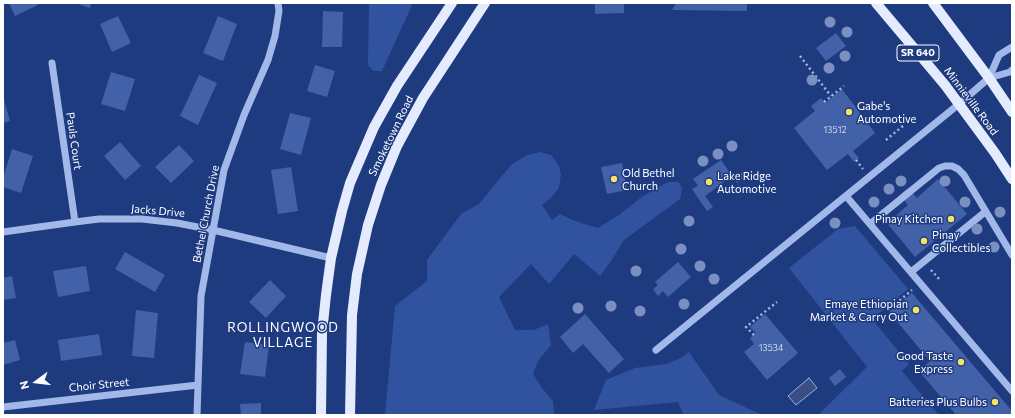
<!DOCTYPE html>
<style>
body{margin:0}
#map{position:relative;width:1015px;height:418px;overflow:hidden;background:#1e3b80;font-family:Commissioner,sans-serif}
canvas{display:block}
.frame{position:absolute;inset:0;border:4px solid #fff;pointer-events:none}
.north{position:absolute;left:16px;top:362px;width:40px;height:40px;-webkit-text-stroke:3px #1e3b80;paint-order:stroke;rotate:255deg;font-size:11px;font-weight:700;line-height:16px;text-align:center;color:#fff}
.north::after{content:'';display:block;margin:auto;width:14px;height:18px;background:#fff;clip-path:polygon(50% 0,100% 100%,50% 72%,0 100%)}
</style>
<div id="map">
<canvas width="1015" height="418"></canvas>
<div class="frame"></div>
<div class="north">N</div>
</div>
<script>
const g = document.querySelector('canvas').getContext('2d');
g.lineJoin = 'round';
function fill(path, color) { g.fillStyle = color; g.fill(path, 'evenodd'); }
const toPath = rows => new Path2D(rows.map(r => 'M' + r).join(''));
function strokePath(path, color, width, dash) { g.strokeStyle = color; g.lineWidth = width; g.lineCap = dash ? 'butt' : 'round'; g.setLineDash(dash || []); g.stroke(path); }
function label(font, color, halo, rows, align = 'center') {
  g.font = font + ' Commissioner,sans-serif'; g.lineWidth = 3; g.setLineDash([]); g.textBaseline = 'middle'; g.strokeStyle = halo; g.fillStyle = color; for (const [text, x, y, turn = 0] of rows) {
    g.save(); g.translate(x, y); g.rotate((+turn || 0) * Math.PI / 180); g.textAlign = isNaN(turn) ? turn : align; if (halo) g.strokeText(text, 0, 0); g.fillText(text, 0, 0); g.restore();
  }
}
fill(toPath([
 [369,3,413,3,382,71,373,71,368,65],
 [540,152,551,155,559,166,561,174,559,188,550,199,542,205,552,220,560,214,575,221,598,228,619,215,643,196,668,182,679,182,682,189,680,199,624,240,611,261,600,276,574,254,549,284,531,264,499,297,515,330,534,330,548,324,551,345,538,361,533,374,542,388,553,401,554,414,539,415,385,415,395,306,427,281,427,260,461,214,479,204,511,165,527,155],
 [855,226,908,289,872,319,909,364,902,371,939,415,818,415,867,367,789,268,838,229],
 [689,352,719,395,762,415,684,415,678,402,594,410,606,380,635,368,666,364,679,359]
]), '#31529f');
const water = toPath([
 [809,378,817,388,796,405,788,396,809,378]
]);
fill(water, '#394e82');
strokePath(water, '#96b1ea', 1);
fill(toPath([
 [9,3,37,3,38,5,15,16],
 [75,3,91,3,90,8],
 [595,3,624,3,624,13,595,14],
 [676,3,747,3,747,11,672,10],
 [323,11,343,12,342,47,322,47],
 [118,16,131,43,112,52,100,24],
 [218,16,237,24,223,61,203,53],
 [836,33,846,46,826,61,816,48],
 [315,65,335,71,327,97,307,91],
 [111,72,135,79,125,111,101,104],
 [199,75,217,83,198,125,180,116],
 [842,89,875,133,853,151,859,158,854,162,848,154,827,170,794,128,815,111,811,106,821,98,825,103],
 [3,96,10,121,3,123],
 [290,113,311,118,301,155,280,149],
 [120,142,141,166,125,180,104,156],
 [179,145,194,161,171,183,155,167],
 [12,149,33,156,21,193,3,187,3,178],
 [721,160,732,176,705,196,713,207,707,211,692,189,698,186,693,179],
 [622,163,627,190,607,194,601,167],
 [291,167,298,211,278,214,271,170],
 [743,172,746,176,737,183,734,178],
 [938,179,967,214,915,257,887,223,908,205,900,195,908,188,917,198],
 [125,252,165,275,155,292,115,269],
 [678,262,691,277,668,297,663,291,658,296,653,289,658,285,655,282],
 [86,266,90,291,58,297,53,271],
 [12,276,16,298,3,300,3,278],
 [270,280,286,296,266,318,249,302],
 [912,293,1012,411,1012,415,956,415,919,371,930,361,889,312],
 [136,310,158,313,154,358,132,356],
 [585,314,624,359,609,373,583,344,573,353,560,337],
 [765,314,798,353,767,380,744,352,754,344,750,338,756,333,750,327],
 [99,334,102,355,61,361,58,340],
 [15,340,20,360,3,365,3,343],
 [245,342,269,345,265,377,240,374],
 [840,369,846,377,835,386,829,378],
 [261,403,261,415,241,415,240,404]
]), '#4261a8');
strokePath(toPath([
 [800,56,831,96],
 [824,102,844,86],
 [886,140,904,125],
 [856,160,863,169],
 [931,270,940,280],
 [888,310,912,290],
 [754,335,746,327,777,302]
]), '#a2b8e9', 2.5, [2, 3]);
strokePath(toPath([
 [52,63,75,222],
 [989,78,999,55,1012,47],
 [846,196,1012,391],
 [870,224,939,168,945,166,952,166,958,169,964,175,1012,255],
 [3,232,75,222,99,219,142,219,177,223,213,230,314,254,331,258],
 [911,272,985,212],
 [656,350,959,104,989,78,1010,72,1012,70],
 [3,407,198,385],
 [197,415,201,296,224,170,244,115,268,60,275,36,279,11,278,3]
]), '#a2b8e9', 7);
strokePath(toPath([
 [876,3,945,85,995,153,1012,179],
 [933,3,989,78,1012,112],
 [321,415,322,333,326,295,331,258,342,211,350,183,374,127,397,86,452,3],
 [350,415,352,315,357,274,368,225,381,185,397,146,423,98,485,3]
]), '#e5ebfe', 10);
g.fillStyle = '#7b90c1';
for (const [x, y] of [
 [830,22],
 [847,32],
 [845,56],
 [829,68],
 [812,80],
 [732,146],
 [718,154],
 [703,161],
 [901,181],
 [945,181],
 [889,189],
 [874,202],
 [965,202],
 [1000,212],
 [689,221],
 [835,223],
 [977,229],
 [994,247],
 [681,249],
 [700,266],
 [636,271],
 [714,279],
 [684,304],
 [611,306],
 [578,308],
 [640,311]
]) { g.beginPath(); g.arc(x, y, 5.5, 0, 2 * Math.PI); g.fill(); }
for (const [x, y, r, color] of [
 [849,112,4,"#f8e261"],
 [614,179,4,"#f8e261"],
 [709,182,4,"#f8e261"],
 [951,219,4,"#f8e261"],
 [924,241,4,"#f8e261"],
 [916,310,4,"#f8e261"],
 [961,362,4,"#f8e261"],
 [995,402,4,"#f8e261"]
]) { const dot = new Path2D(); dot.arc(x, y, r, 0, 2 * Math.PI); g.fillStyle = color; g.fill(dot); strokePath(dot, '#1e3b80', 1.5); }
label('9px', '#d0d8e9', null, [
 ["13512",835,130],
 ["13534",771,348]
]);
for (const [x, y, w] of [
 [918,53,42]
]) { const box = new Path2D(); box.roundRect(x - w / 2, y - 8, w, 16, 3); g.fillStyle = '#1e3b80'; g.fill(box); strokePath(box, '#fff', 1); }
label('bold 10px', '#fff', null, [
 ["SR 640",918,53]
]);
label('11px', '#fff', '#1e3b80', [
 ["Minnieville Road",971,101,53],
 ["Smoketown Road",391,136,-64],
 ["Pauls Court",74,141,82],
 ["Jacks Drive",158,211,5],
 ["Bethel Church Drive",206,214,-79],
 ["Choir Street",99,385,-6]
]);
label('11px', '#fff', '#1e3b80', [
 ["Gabe's",857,106],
 ["Automotive",857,119],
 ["Old Bethel",622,173],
 ["Church",622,186],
 ["Lake Ridge",717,176],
 ["Automotive",717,189],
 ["Pinay Kitchen",943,219,"right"],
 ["Pinay",932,235],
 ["Collectibles",932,248],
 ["Emaye Ethiopian",908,304,"right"],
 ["Market & Carry Out",908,317,"right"],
 ["Good Taste",953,356,"right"],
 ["Express",953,369,"right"],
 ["Batteries Plus Bulbs",987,402,"right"]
], 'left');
g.letterSpacing = '1px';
label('13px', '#fff', '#1e3b80', [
 ["ROLLINGWOOD",283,328],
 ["VILLAGE",283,343]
]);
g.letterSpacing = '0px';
</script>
